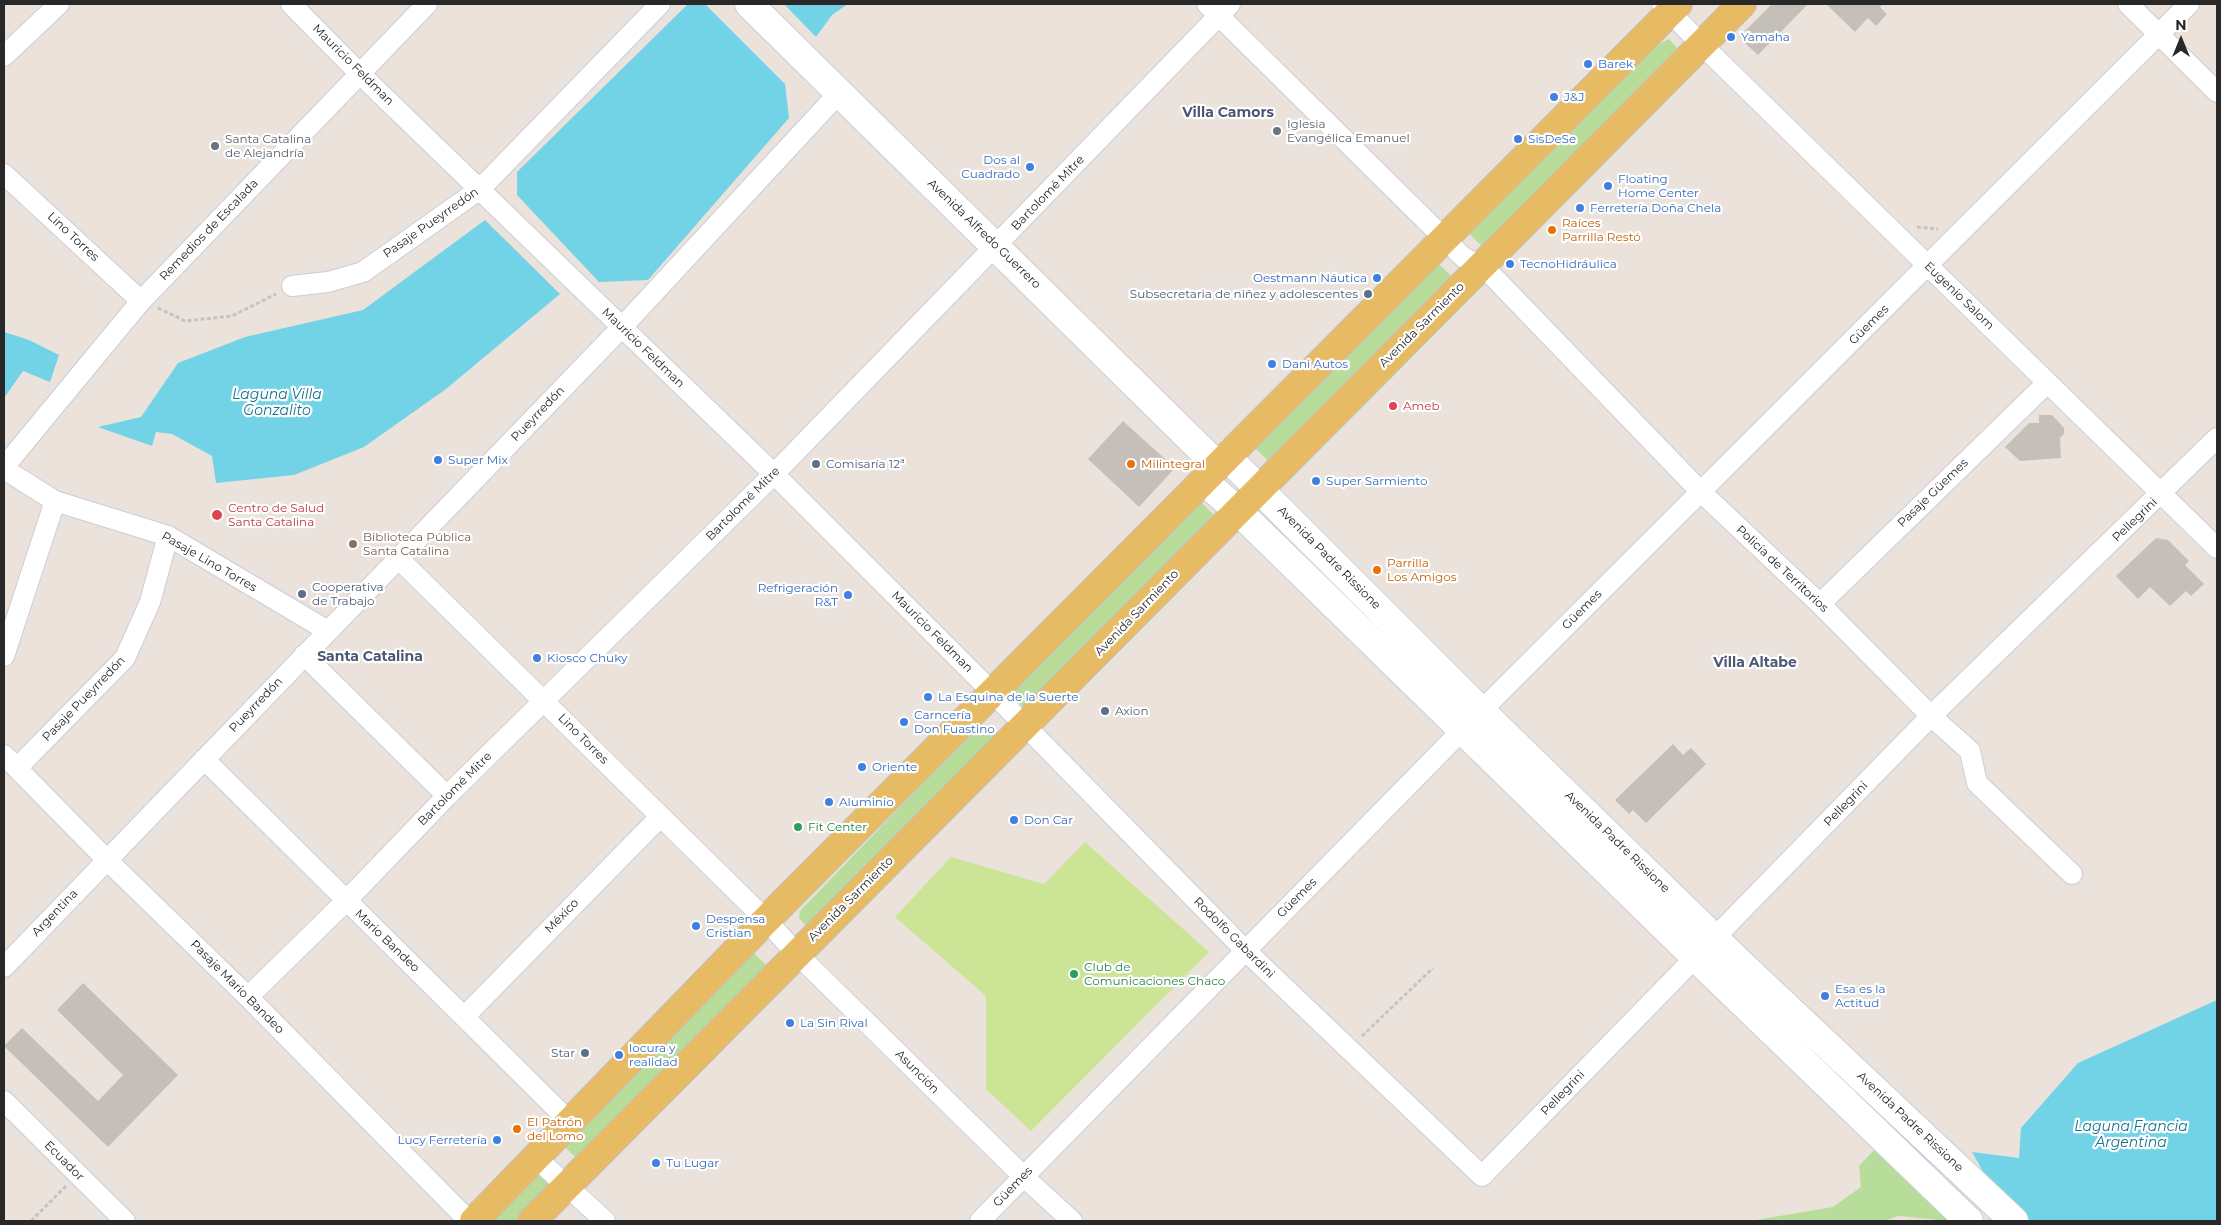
<!DOCTYPE html>
<meta charset="utf-8">
<style>
body{margin:0}
#map{position:relative;width:2221px;height:1225px;overflow:hidden;background:#eae2db;font-family:Montserrat,sans-serif}
canvas{display:block}
.frame{position:absolute;inset:0;border:5px solid #282828;pointer-events:none}
.north{position:absolute;left:2156px;top:15px;width:50px;height:50px;-webkit-text-stroke:4px #fff;paint-order:stroke;rotate:0deg;font-size:14px;font-weight:700;line-height:20px;text-align:center;color:#282828}
.north::after{content:'';display:block;margin:auto;width:18px;height:22px;background:#282828;clip-path:polygon(50% 0,100% 100%,50% 72%,0 100%)}
</style>
<div id="map">
<canvas width="2221" height="1225"></canvas>
<div class="frame"></div>
<div class="north">N</div>
</div>
<script>
const g = document.querySelector('canvas').getContext('2d');
g.lineJoin = 'round';
function fill(path, color) { g.fillStyle = color; g.fill(path, 'evenodd'); }
const toPath = rows => new Path2D(rows.map(r => 'M' + r).join(''));
function strokePath(path, color, width, dash) { g.strokeStyle = color; g.lineWidth = width; g.lineCap = dash ? 'butt' : 'round'; g.setLineDash(dash || []); g.stroke(path); }
function label(font, color, halo, rows, align = 'center') {
  g.font = font + ' Montserrat,sans-serif'; g.lineWidth = 4.5; g.setLineDash([]); g.textBaseline = 'middle'; g.strokeStyle = halo; g.fillStyle = color; for (const [text, x, y, turn = 0] of rows) {
    g.save(); g.translate(x, y); g.rotate((+turn || 0) * Math.PI / 180); g.textAlign = isNaN(turn) ? turn : align; if (halo) g.strokeText(text, 0, 0); g.fillText(text, 0, 0); g.restore();
  }
}
fill(toPath([
 [1669,39,1678,49,1674,55,1485,249,1466,231,1651,48],
 [1436,261,1454,279,1272,465,1254,447],
 [1199,500,1216,517,1024,708,1007,691],
 [978,726,986,726,996,734,995,743,808,928,799,918,800,911],
 [753,952,771,970,578,1160,560,1142],
 [1876,1148,1950,1221,1898,1216,1884,1221,1750,1221,1833,1207,1861,1187,1859,1166],
 [536,1171,553,1188,520,1221,486,1221]
]), '#b8dd9a');
fill(toPath([
 [1085,842,1209,952,1031,1131,986,1089,986,996,895,917,951,857,1044,884]
]), '#cbe496');
fill(toPath([
 [688,4,705,4,785,84,789,118,648,280,599,282,517,195,517,172],
 [784,4,848,4,832,15,816,37],
 [485,220,560,294,446,389,364,447,294,475,216,483,212,456,172,434,156,432,152,446,98,427,141,417,178,363,245,337,363,310],
 [4,332,29,340,59,355,50,382,23,371,4,398],
 [2217,1000,2217,1221,1988,1221,2007,1204,1989,1182,1972,1152,2019,1158,2021,1128,2078,1063]
]), '#73d3e6');
fill(toPath([
 [1772,4,1808,4,1758,55,1746,44,1745,31],
 [1826,4,1883,4,1880,7,1887,14,1876,26,1868,18,1855,32],
 [2039,415,2052,415,2064,428,2064,434,2060,438,2061,458,2020,461,2005,447,2029,423,2039,423],
 [1123,421,1175,468,1139,507,1088,459],
 [2156,538,2168,540,2189,561,2185,565,2204,584,2191,596,2186,591,2170,606,2150,587,2138,599,2116,576],
 [1673,744,1683,755,1691,748,1706,764,1646,823,1633,810,1629,814,1615,800],
 [83,983,178,1075,108,1147,4,1046,22,1028,98,1101,123,1075,57,1010]
]), '#c5bfba');
const street = toPath([
 [291,4,359,73,774,474,993,693,1245,950,1482,1176,1931,716,2217,438],
 [1207,4,1464,258,1482,265,1701,492,1820,604,1931,716,1970,751,1977,783,2072,874],
 [1662,4,1701,44,2217,548],
 [2128,4,2217,92],
 [4,56,59,4],
 [4,174,141,301],
 [292,286,328,282,363,272,480,189,660,4],
 [4,467,141,301,427,4],
 [4,469,55,501,168,536,328,631],
 [399,559,766,920,796,953,1023,1176,1072,1221],
 [1820,604,2047,383],
 [304,655,447,796],
 [4,656,55,501],
 [4,755,107,860,248,997,469,1221],
 [204,759,570,1122],
 [17,768,125,658,150,602,168,536],
 [4,967,622,327,839,93],
 [248,997,346,901,447,796,774,474,1230,4],
 [465,1016,660,817],
 [4,1101,125,1221],
 [535,1157,605,1221],
 [980,1221,1481,711,2189,4]
]);
const secondary = toPath([
 [749,4,1218,466],
 [1227,457,1481,711,1740,963,2014,1221],
 [1204,481,1238,511,1696,958,1969,1221]
]);
const primary = toPath([
 [474,1221,766,920,1678,4],
 [532,1221,1742,4]
]);
strokePath(street, '#c9ced9', 22);
strokePath(secondary, '#c9ced9', 30);
strokePath(primary, '#c3c3c3', 30);
strokePath(toPath([
 [1917,227,1938,229],
 [158,308,185,321,232,316,276,294],
 [1362,1036,1433,968],
 [31,1221,66,1186]
]), '#c3c3c3', 3, [4, 2.5]);
strokePath(street, '#fff', 20);
strokePath(secondary, '#fff', 28);
strokePath(primary, '#e7bb63', 28);
for (const [x, y, r, color] of [
 [1731,37,5,"#3f7fe0"],
 [1588,64,5,"#3f7fe0"],
 [1554,97,5,"#3f7fe0"],
 [1277,131,5,"#6b7280"],
 [1518,139,5,"#3f7fe0"],
 [215,146,5,"#6b7280"],
 [1030,167,5,"#3f7fe0"],
 [1608,186,5,"#3f7fe0"],
 [1580,208,5,"#3f7fe0"],
 [1552,230,5,"#e8710a"],
 [1510,264,5,"#3f7fe0"],
 [1377,278,5,"#3f7fe0"],
 [1368,294,5,"#5c6f8a"],
 [1272,364,5,"#3f7fe0"],
 [1393,406,5,"#e0444e"],
 [438,460,5,"#3f7fe0"],
 [816,464,5,"#5c6f8a"],
 [1131,464,5,"#e8710a"],
 [1316,481,5,"#3f7fe0"],
 [217,515,6,"#e0444e"],
 [353,544,5,"#8d6e63"],
 [1377,570,5,"#e8710a"],
 [302,594,5,"#5c6f8a"],
 [848,595,5,"#3f7fe0"],
 [537,658,5,"#3f7fe0"],
 [928,697,5,"#3f7fe0"],
 [1105,711,5,"#5c6f8a"],
 [904,722,5,"#3f7fe0"],
 [862,767,5,"#3f7fe0"],
 [829,802,5,"#3f7fe0"],
 [1014,820,5,"#3f7fe0"],
 [798,827,5,"#2e9e5b"],
 [696,926,5,"#3f7fe0"],
 [1074,974,5,"#2e9e5b"],
 [1825,996,5,"#3f7fe0"],
 [790,1023,5,"#3f7fe0"],
 [585,1053,5,"#5c6f8a"],
 [619,1055,5,"#3f7fe0"],
 [517,1129,5,"#e8710a"],
 [497,1140,5,"#3f7fe0"],
 [656,1163,5,"#3f7fe0"]
]) { const dot = new Path2D(); dot.arc(x, y, r, 0, 2 * Math.PI); g.fillStyle = color; g.fill(dot); strokePath(dot, '#fff', 2); }
label('12px', '#366cbe', '#fff', [
 ["Yamaha",1741,37],
 ["Barek",1598,64],
 ["J&J",1564,97],
 ["SisDeSe",1528,139],
 ["Dos al",1020,160,"right"],
 ["Cuadrado",1020,174,"right"],
 ["Floating",1618,179],
 ["Home Center",1618,193],
 ["Ferretería Doña Chela",1590,208],
 ["TecnoHidráulica",1520,264],
 ["Oestmann Náutica",1367,278,"right"],
 ["Dani Autos",1282,364],
 ["Super Mix",448,460],
 ["Super Sarmiento",1326,481],
 ["Refrigeración",838,588,"right"],
 ["R&T",838,602,"right"],
 ["Kiosco Chuky",547,658],
 ["La Esquina de la Suerte",938,697],
 ["Carncería",914,715],
 ["Don Fuastino",914,729],
 ["Oriente",872,767],
 ["Aluminio",839,802],
 ["Don Car",1024,820],
 ["Despensa",706,919],
 ["Cristian",706,933],
 ["Esa es la",1835,989],
 ["Actitud",1835,1003],
 ["La Sin Rival",800,1023],
 ["locura y",629,1048],
 ["realidad",629,1062],
 ["Lucy Ferretería",487,1140,"right"],
 ["Tu Lugar",666,1163]
], 'left');
label('12px', '#282828', '#fff', [
 ["Mauricio Feldman",353,65,45],
 ["Bartolomé Mitre",1048,193,-46],
 ["Pasaje Pueyrredón",431,223,-35],
 ["Remedios de Escalada",209,230,-46],
 ["Avenida Alfredo Guerrero",984,234,44],
 ["Lino Torres",73,237,43],
 ["Eugenio Salom",1959,296,44],
 ["Avenida Sarmiento",1422,325,-45],
 ["Güemes",1869,325,-45],
 ["Mauricio Feldman",643,348,44],
 ["Pueyrredón",538,414,-46],
 ["Pasaje Güemes",1933,493,-44],
 ["Bartolomé Mitre",743,504,-45],
 ["Pellegrini",2135,520,-44],
 ["Avenida Padre Rissione",1329,558,45],
 ["Pasaje Lino Torres",209,562,30],
 ["Policía de Territorios",1782,569,43],
 ["Güemes",1582,610,-45],
 ["Avenida Sarmiento",1137,613,-46],
 ["Mauricio Feldman",932,632,45],
 ["Pasaje Pueyrredón",84,699,-46],
 ["Pueyrredón",256,705,-46],
 ["Lino Torres",583,739,45],
 ["Bartolomé Mitre",455,789,-45],
 ["Pellegrini",1846,804,-46],
 ["Avenida Padre Rissione",1617,842,44],
 ["Güemes",1297,898,-45],
 ["Avenida Sarmiento",851,899,-45],
 ["Argentina",55,913,-46],
 ["México",562,916,-46],
 ["Rodolfo Gabardini",1234,938,45],
 ["Mario Bandeo",387,941,44],
 ["Pasaje Mario Bandeo",237,987,45],
 ["Asunción",917,1072,45],
 ["Pellegrini",1563,1093,-46],
 ["Avenida Padre Rissione",1910,1122,43],
 ["Ecuador",64,1161,45],
 ["Güemes",1013,1187,-46]
]);
label('12px', '#5b616d', '#fff', [
 ["Iglesia",1287,124],
 ["Evangélica Emanuel",1287,138],
 ["Santa Catalina",225,139],
 ["de Alejandría",225,153]
], 'left');
label('12px', '#c56008', '#fff', [
 ["Raíces",1562,223],
 ["Parrilla Restó",1562,237],
 ["Milintegral",1141,464],
 ["Parrilla",1387,563],
 ["Los Amigos",1387,577],
 ["El Patrón",527,1122],
 ["del Lomo",527,1136]
], 'left');
label('12px', '#4e5e75', '#fff', [
 ["Subsecretaria de niñez y adolescentes",1358,294,"right"],
 ["Comisaría 12ª",826,464],
 ["Cooperativa",312,587],
 ["de Trabajo",312,601],
 ["Axion",1115,711],
 ["Star",575,1053,"right"]
], 'left');
label('12px', '#be3a42', '#fff', [
 ["Ameb",1403,406],
 ["Centro de Salud",228,508],
 ["Santa Catalina",228,522]
], 'left');
label('12px', '#785e54', '#fff', [
 ["Biblioteca Pública",363,537],
 ["Santa Catalina",363,551]
], 'left');
label('12px', '#27864d', '#fff', [
 ["Fit Center",808,827],
 ["Club de",1084,967],
 ["Comunicaciones Chaco",1084,981]
], 'left');
label('bold 14px', '#4c5775', '#fff', [
 ["Villa Camors",1228,113],
 ["Santa Catalina",370,657],
 ["Villa Altabe",1755,663]
]);
label('italic 14px', '#16718f', '#fff', [
 ["Laguna Villa",277,395],
 ["Gonzalito",277,411],
 ["Laguna Francia",2131,1127],
 ["Argentina",2131,1143]
]);
</script>
